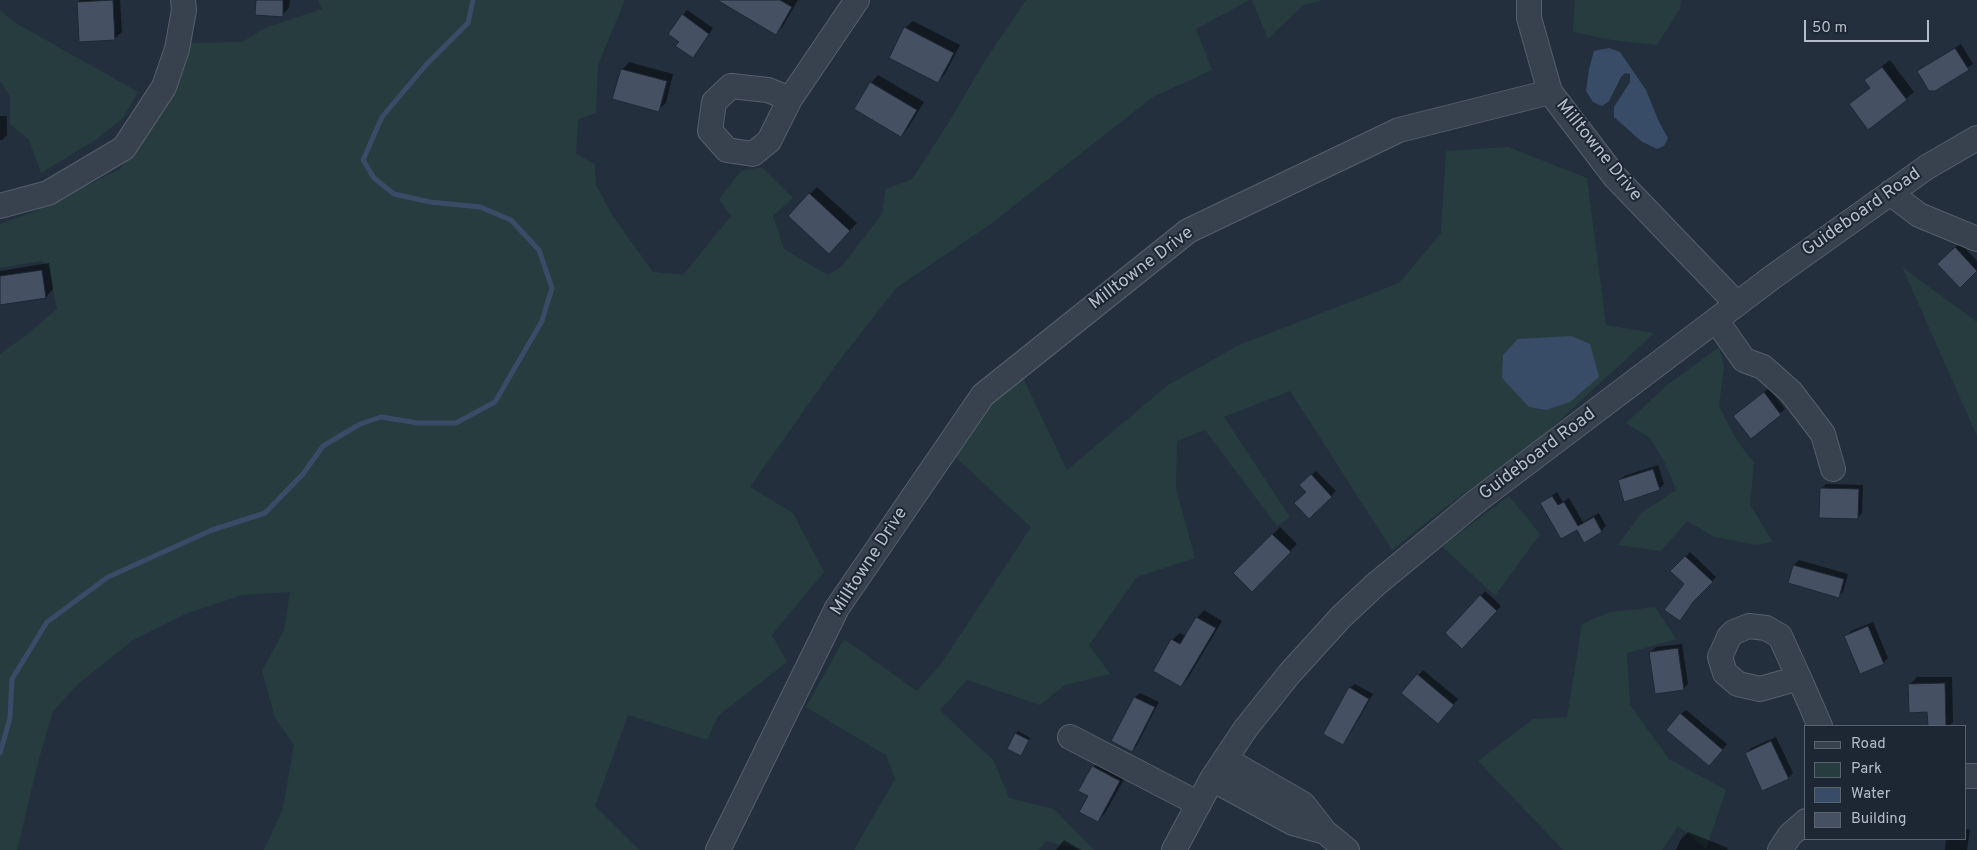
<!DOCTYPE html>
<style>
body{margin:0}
#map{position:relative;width:1977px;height:850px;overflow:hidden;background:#242f3e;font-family:Overpass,sans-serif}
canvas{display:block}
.legend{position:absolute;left:1804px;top:725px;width:162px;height:115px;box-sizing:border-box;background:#1d2633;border:1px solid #59626f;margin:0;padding:6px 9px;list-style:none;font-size:15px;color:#b4bcc9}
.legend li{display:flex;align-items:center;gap:10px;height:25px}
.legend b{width:25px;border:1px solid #59626f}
.scale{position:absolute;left:1804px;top:20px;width:125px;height:22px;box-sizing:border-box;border:2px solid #b4bcc9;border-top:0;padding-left:6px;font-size:15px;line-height:18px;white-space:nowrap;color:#b4bcc9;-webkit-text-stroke:4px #1d2633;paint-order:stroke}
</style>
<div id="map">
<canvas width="1977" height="850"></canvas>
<ul class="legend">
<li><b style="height:6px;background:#38414e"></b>Road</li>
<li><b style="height:14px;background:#263c3f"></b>Park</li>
<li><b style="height:14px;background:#394c67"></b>Water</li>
<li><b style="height:14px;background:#455162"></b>Building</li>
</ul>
<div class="scale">50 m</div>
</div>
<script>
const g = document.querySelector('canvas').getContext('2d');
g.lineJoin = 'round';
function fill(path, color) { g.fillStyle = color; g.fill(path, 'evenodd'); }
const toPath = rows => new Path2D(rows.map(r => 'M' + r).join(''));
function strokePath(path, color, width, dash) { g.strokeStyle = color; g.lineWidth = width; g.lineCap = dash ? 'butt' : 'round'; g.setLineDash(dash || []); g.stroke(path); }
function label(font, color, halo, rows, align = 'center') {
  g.font = font + ' Overpass,sans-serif'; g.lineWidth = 4; g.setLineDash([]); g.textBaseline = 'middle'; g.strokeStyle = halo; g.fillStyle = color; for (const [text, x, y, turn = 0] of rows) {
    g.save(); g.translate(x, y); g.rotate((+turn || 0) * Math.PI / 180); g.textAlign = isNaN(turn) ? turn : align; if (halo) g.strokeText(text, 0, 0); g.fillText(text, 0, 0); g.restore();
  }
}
fill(toPath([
 [318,0,625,0,598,65,596,113,578,119,576,154,595,164,596,185,612,215,653,272,683,275,731,216,719,199,741,171,762,167,793,198,773,216,784,249,828,275,841,267,882,214,886,189,912,179,947,125,986,59,1026,0,1250,0,1196,29,1212,70,1153,97,992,223,896,288,836,365,750,487,793,513,824,572,772,635,787,662,718,716,707,740,628,715,595,806,639,850,264,850,283,808,294,745,275,718,262,671,284,630,290,592,242,595,185,614,133,640,78,684,53,711,39,759,17,850,0,850,0,354,21,339,57,309,48,265,41,261,0,268,0,224,31,213,120,169,147,136,170,98,190,43,242,42,265,28,322,9],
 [1252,0,1323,0,1303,5,1268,39],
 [1575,0,1681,0,1680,9,1657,45,1612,40,1573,32],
 [0,10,14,22,138,92,123,118,97,139,41,173,29,140,10,124,10,96,0,81],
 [1508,147,1587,178,1606,325,1654,333,1545,434,1447,506,1392,550,1290,391,1224,417,1290,517,1277,526,1205,430,1177,441,1176,488,1195,558,1137,577,1089,645,1110,674,1065,685,1040,705,967,680,940,710,994,761,1009,798,1054,809,1094,850,1083,850,1046,841,1039,850,854,850,895,779,886,755,806,707,844,639,917,691,941,664,1031,527,954,456,986,404,1021,374,1067,470,1168,385,1239,345,1399,283,1441,233,1446,151],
 [1902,267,1977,322,1977,436],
 [1719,347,1724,367,1719,406,1736,439,1754,463,1750,505,1773,542,1757,545,1715,537,1687,521,1661,551,1618,545,1641,513,1676,490,1665,463,1650,438,1626,423,1666,386],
 [1509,496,1540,534,1495,596,1442,546],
 [1655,607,1676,639,1627,653,1630,705,1669,759,1726,790,1706,849,1678,826,1662,850,1563,850,1478,761,1533,719,1567,717,1582,624,1610,612]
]), '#263c3f');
fill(toPath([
 [1609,48,1620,52,1646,90,1659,122,1668,138,1664,146,1657,149,1641,141,1614,117,1614,107,1630,82,1630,74,1625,73,1621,77,1609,101,1602,106,1593,102,1586,91,1589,69,1594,51],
 [1571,336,1590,344,1599,377,1570,402,1546,410,1529,407,1502,378,1503,355,1518,339]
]), '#394c67');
fill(toPath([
 [80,0,120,0,122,32,114,39,78,2],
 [257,0,290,0,289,8,282,15],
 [734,0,798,0,783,26,776,33],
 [687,10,713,28,697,52,680,41,683,15],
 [913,21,960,45,945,74,938,82,905,28],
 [1961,44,1973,64,1931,92,1919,71],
 [1890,60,1914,92,1906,99,1850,104,1871,87,1865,80],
 [629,62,673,74,666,103,658,110,622,70],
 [878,75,924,102,908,128,901,136,871,83],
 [0,116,7,116,7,135,2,140,0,140],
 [817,187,857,223,836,245,810,194],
 [1960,243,1977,261,1977,269,1960,286,1939,264],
 [49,263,53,289,46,297,0,304,0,271],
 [1769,388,1785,409,1751,437,1739,412],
 [1658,465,1664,484,1659,489,1619,481,1624,476],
 [1316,471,1336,491,1309,517,1308,492,1301,485],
 [1826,484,1863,485,1862,513,1858,518,1821,489],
 [1557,492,1563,502,1569,498,1583,522,1599,513,1606,526,1601,531,1577,529,1542,503],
 [1280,527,1297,544,1252,590,1235,573],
 [1690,552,1716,577,1698,596,1680,620,1685,584,1672,571],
 [1799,560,1848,574,1843,592,1838,596,1789,582,1794,565],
 [1485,591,1501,606,1467,643,1481,596],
 [1204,610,1222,621,1188,678,1181,686,1172,640,1180,633,1186,636,1197,618],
 [1873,622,1888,658,1883,663,1846,636,1851,631],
 [1682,644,1688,684,1683,689,1651,652,1656,647],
 [1423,670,1458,699,1442,718,1403,693],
 [1917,677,1952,677,1953,722,1949,726,1929,726,1928,711,1909,685],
 [1355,684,1373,694,1347,739,1343,744,1350,688],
 [1140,693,1159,702,1137,745,1132,750,1113,740,1135,697],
 [1686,710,1727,744,1714,760,1681,714],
 [1018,731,1030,738,1021,755,1016,733],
 [1776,737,1793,773,1788,778,1746,753,1751,748],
 [1100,760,1127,774,1105,813,1098,821,1090,796,1093,767],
 [1966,829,1970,830,1967,850,1945,850,1946,839,1966,839],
 [1688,832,1728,848,1727,850,1676,850,1681,839],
 [1064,840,1081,850,1056,850]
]), '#0007');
strokePath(toPath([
 [0,753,10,718,12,679,47,622,108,577,212,530,265,513,303,474,323,446,360,424,381,417,418,423,456,423,495,402,542,321,552,288,539,250,511,220,480,207,430,202,394,194,374,178,363,160,382,117,426,65,468,23,473,0]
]), '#394c67', 5);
const building = toPath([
 [113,0,115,40,79,42,77,2,113,0],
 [256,0,283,0,283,17,255,15,256,0],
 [717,0,780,0,792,7,776,35,717,0],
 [682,14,709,34,693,58,675,46,679,42,668,34,682,14],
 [904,27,954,53,938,83,889,58,904,27],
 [1955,48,1969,70,1935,91,1929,91,1917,71,1955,48],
 [1882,67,1907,100,1868,130,1849,104,1870,88,1864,80,1882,67],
 [621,69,667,81,659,112,612,99,621,69],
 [870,82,917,110,901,137,854,109,870,82],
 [809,193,850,231,829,254,788,216,809,193],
 [1955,247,1977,271,1960,288,1937,264,1955,247],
 [42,270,46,298,0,305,0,276,42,270],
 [1764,392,1781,415,1751,439,1733,416,1764,392],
 [1653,469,1660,490,1624,502,1618,480,1653,469],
 [1311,474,1332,497,1309,519,1294,503,1306,492,1299,485,1311,474],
 [1820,488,1859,489,1858,519,1819,518,1820,488],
 [1552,496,1558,505,1564,502,1578,526,1594,517,1602,532,1584,543,1577,530,1561,539,1540,503,1552,496],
 [1272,534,1291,552,1252,592,1233,573,1272,534],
 [1685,556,1713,582,1693,602,1680,621,1664,610,1684,584,1670,571,1685,556],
 [1793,565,1844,579,1839,598,1788,583,1793,565],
 [1480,595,1497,611,1462,649,1445,633,1480,595],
 [1196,617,1216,628,1181,687,1153,671,1171,639,1180,644,1196,617],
 [1868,626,1884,664,1860,674,1844,636,1868,626],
 [1678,648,1684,690,1655,694,1649,652,1678,648],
 [1417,674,1454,705,1438,724,1401,693,1417,674],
 [1945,683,1946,726,1928,726,1927,712,1909,713,1908,684,1945,683],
 [1349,687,1369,699,1343,745,1323,734,1349,687],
 [1134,697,1155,707,1132,752,1111,741,1134,697],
 [1680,713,1723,750,1709,766,1666,730,1680,713],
 [1015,733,1029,740,1021,756,1007,749,1015,733],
 [1771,741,1789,779,1762,791,1745,753,1771,741],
 [1092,766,1120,781,1098,822,1079,812,1088,796,1078,791,1092,766]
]);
fill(building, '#455162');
strokePath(building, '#1f2835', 1);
const minor = toPath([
 [1529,0,1529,18,1550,92],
 [790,99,768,90,731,86,714,102,710,131,727,150,753,154,769,141,790,99,857,0],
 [1890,193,1919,215,1977,239],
 [0,206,48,193,124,148,164,87,177,49,184,10,183,0],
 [1716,320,1744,360,1763,367,1791,392,1823,434,1833,469],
 [1749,626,1766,628,1780,636,1799,678,1760,689,1738,684,1725,673,1720,657,1729,637,1734,632,1749,626],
 [1799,678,1820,726],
 [1070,737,1199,804],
 [1225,759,1303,804,1325,832,1347,850],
 [1966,776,1977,776],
 [1212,779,1293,823,1325,832],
 [718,850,837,608,983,395,1188,231,1399,130,1550,92,1615,177,1737,304],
 [1174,850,1212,779,1246,728,1290,673,1341,617,1375,585,1478,500,1774,276,1927,167,1977,138],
 [1780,850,1790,835,1806,821]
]);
strokePath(minor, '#565f6c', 26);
strokePath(minor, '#38414e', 24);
label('18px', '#b4bcc9', '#1d2633', [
 ["Milltowne Drive",1598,151,51],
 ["Guideboard Road",1862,213,-35],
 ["Milltowne Drive",1142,269,-37],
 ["Guideboard Road",1538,455,-37],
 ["Milltowne Drive",870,562,-57]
]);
</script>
